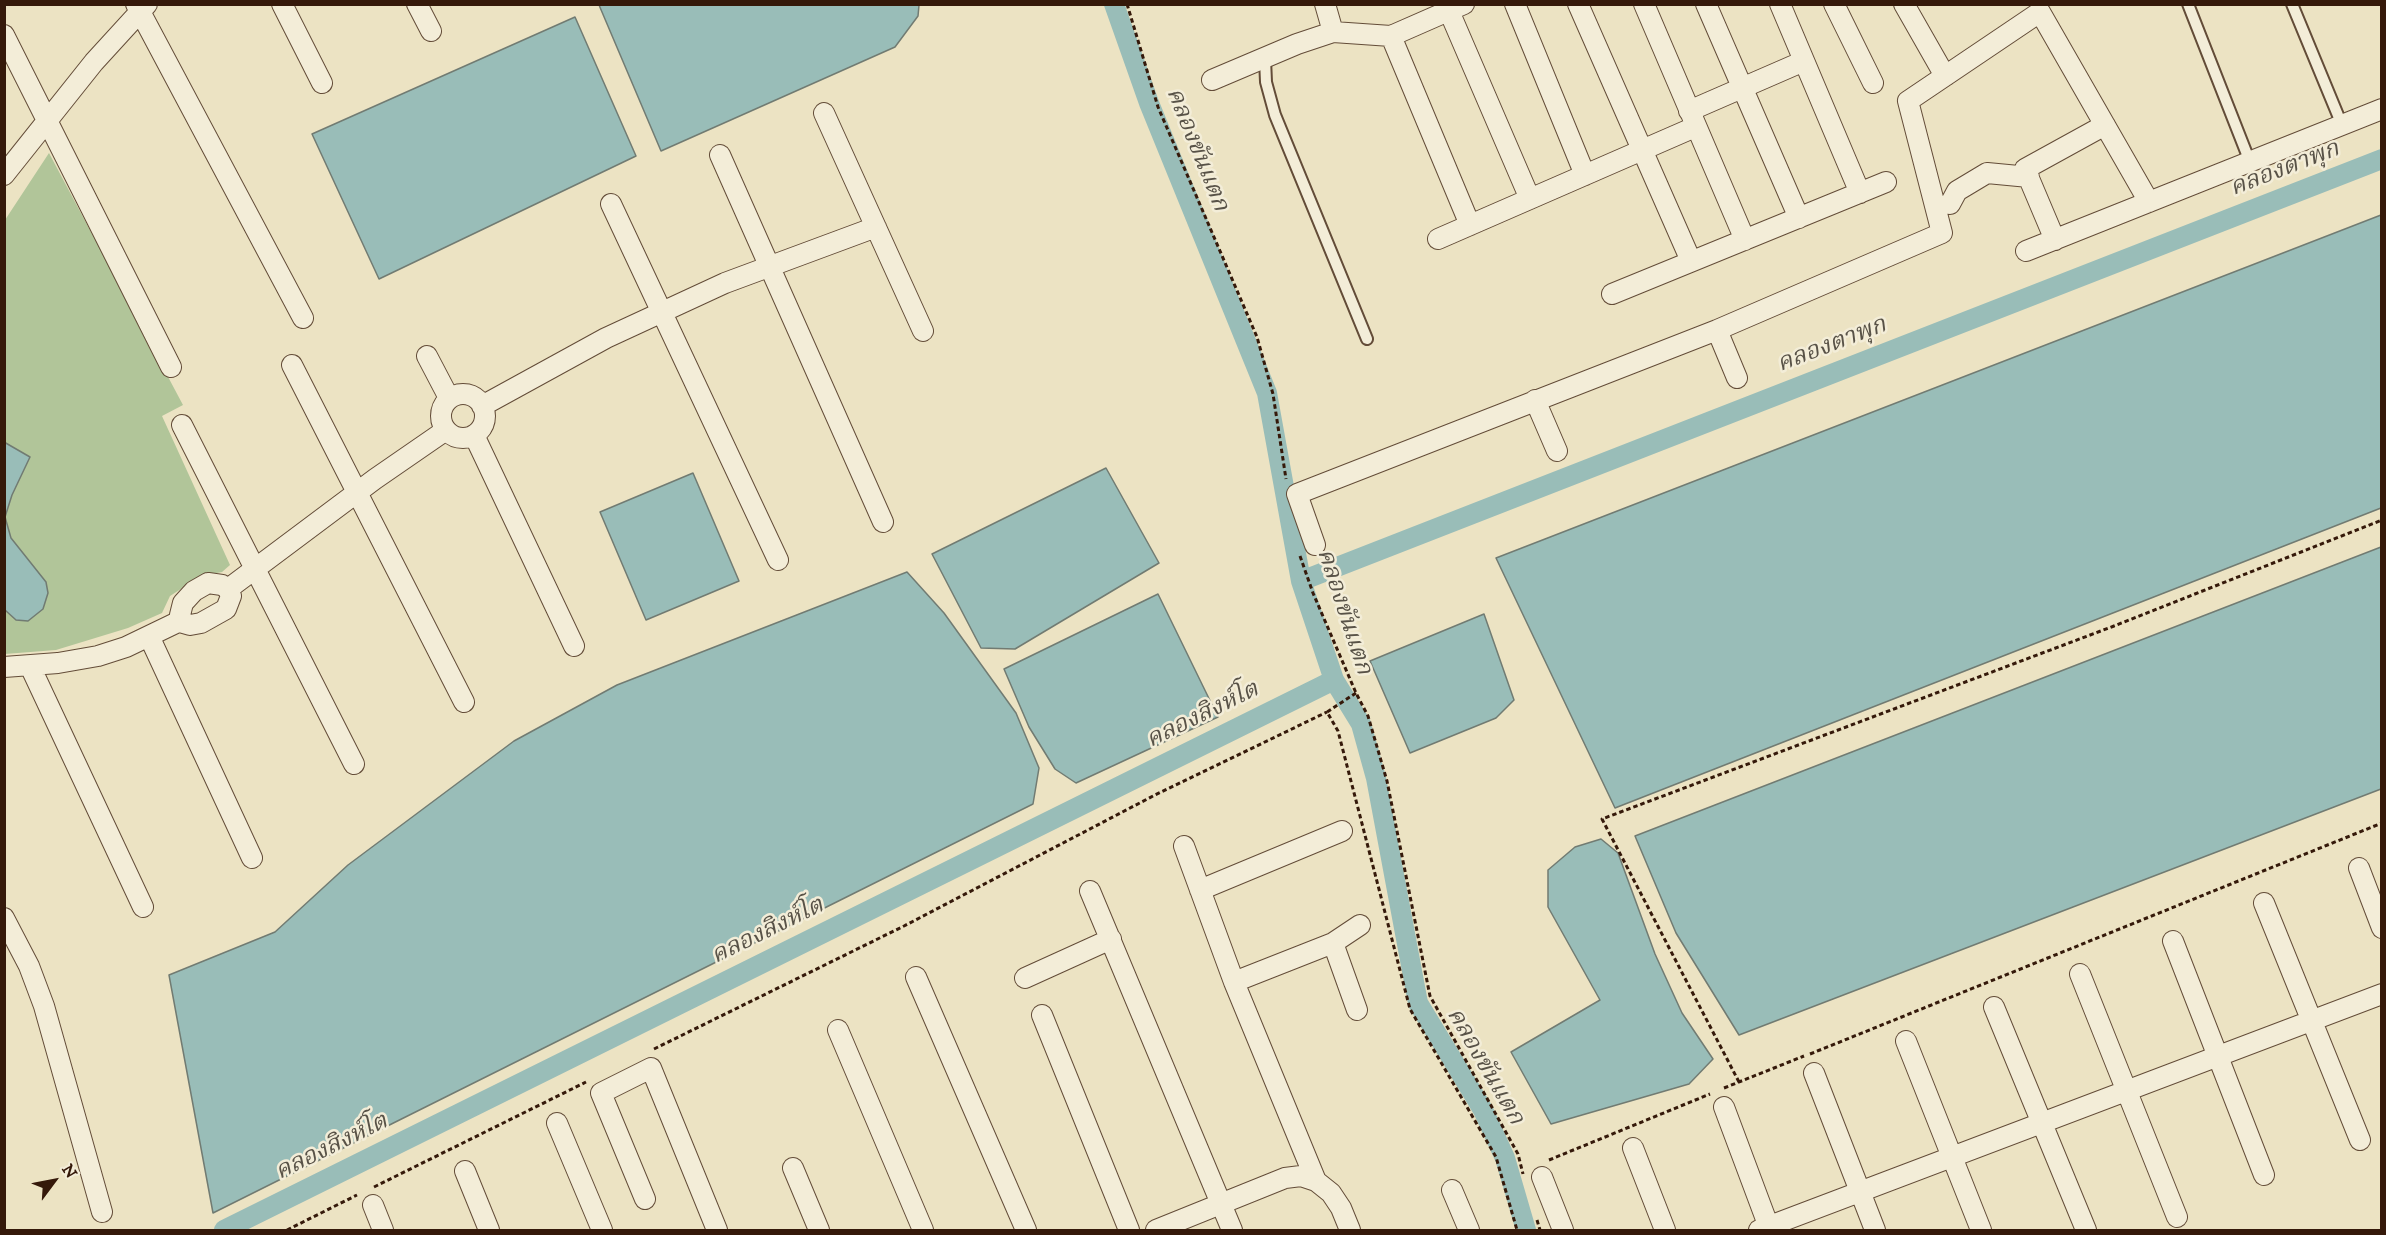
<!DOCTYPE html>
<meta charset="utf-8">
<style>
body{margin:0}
#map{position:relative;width:2386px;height:1235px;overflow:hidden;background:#ece3c3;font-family:"IM FELL DW Pica",serif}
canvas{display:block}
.frame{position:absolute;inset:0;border:6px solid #35190a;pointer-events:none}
.north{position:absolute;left:24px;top:1151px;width:60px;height:60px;-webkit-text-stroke:4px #f3edd8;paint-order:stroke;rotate:58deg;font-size:16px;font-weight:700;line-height:24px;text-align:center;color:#35190a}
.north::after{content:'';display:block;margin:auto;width:21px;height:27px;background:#35190a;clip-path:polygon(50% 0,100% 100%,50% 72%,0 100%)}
</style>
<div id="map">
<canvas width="2386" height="1235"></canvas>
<div class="frame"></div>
<div class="north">N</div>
</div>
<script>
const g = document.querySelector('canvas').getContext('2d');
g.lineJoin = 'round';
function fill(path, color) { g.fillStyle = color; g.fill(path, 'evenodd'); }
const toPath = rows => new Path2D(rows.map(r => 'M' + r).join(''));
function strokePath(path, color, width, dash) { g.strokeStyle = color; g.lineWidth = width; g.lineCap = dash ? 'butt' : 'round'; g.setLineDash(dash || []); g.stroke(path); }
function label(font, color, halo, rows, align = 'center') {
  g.font = font + ' "IM FELL DW Pica","Noto Serif Thai",serif'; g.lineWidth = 5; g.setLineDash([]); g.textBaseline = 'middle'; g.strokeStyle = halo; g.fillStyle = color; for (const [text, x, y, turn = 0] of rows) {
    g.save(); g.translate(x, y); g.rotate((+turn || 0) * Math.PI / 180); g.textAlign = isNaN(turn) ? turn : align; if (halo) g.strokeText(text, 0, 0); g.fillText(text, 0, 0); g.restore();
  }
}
fill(toPath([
 [49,153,183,405,162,416,230,565,222,572,201,576,170,596,162,613,128,628,56,650,5,654,5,220]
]), '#b1c599');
const water = toPath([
 [599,5,919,5,918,16,895,47,661,151,599,5],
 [575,17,636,156,379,279,312,134,575,17],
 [2381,215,2381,508,1615,808,1496,558,2381,215],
 [4,442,30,457,12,495,5,517,11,538,46,582,48,593,43,609,28,621,16,620,5,610,4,442],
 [1106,468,1159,563,1015,649,981,648,932,554,1106,468],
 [693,473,739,581,646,620,600,512,693,473],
 [2381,547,2381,789,1739,1035,1676,933,1635,836,2381,547],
 [907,572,944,613,1016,713,1039,768,1033,804,213,1213,169,975,275,932,348,865,514,741,617,685,907,572],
 [1158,594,1218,717,1076,783,1055,769,1029,727,1004,669,1158,594],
 [1484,614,1514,700,1496,718,1410,753,1370,661,1484,614],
 [1601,839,1618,853,1655,954,1682,1013,1713,1059,1689,1084,1551,1124,1511,1052,1600,1000,1548,907,1548,870,1575,847,1601,839]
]);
fill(water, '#99bdb8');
strokePath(water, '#717b72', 1.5);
strokePath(toPath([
 [1114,4,1149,103,1267,393,1301,581,1334,680,1361,724,1376,778,1418,1003,1483,1110,1505,1158,1526,1230],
 [1301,581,2382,159],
 [224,1230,1334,680]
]), '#99bdb8', 20);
const lane = toPath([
 [2188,4,2250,162],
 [2292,4,2342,125],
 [1265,59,1266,82,1275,115,1367,339]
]);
const street = toPath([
 [136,4,303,318],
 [282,4,322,83],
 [417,4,431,31],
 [1325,4,1333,32],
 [1515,4,1585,175],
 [1578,4,1691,261],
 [1644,4,1745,240],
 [1706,4,1799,218],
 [1780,4,1860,193],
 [1834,4,1873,83],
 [1904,4,1945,76],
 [1449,11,1530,199],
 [4,35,171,367],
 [1391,36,1470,225],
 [1212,80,1297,44,1333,32,1391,36,1464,4],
 [1689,111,1804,61],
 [824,113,923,331],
 [720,155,883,522],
 [4,175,94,62,147,4],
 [611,204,778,560],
 [1950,204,1957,191,1987,173,2029,177],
 [1438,239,1695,127],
 [2055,240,2025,169,2105,125],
 [2026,251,2382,109],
 [1612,294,1886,182],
 [1717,330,1737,378],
 [427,356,449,398],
 [292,365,464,702],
 '441 416a22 22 0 1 1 44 0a22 22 0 1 1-44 0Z',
 [1535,400,1557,451],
 [482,406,606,338,725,283,876,227],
 [182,425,354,764],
 [474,435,574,646],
 [1315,545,1297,494,1717,330,1942,233,1908,101,2040,12,2149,202],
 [208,583,222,585,228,589,231,596,226,609,201,623,190,625,183,623,180,615,183,603,194,591,208,583],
 [228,589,375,479,446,430],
 [149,636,252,858],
 [30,666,143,907],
 [4,667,58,663,98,656,126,647,182,620],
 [1184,846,1234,982,1316,1181],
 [2359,868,2382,928],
 [1200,890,1342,831],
 [1090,891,1232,1230],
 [2264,903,2360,1140],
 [4,918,29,966,44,1006,102,1212],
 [2173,941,2264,1175],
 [1333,943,1357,1010],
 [2080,974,2177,1217],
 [916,977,1026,1230],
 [1025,978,1111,939],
 [1234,982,1333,943,1360,925],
 [1994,1007,2086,1230],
 [1042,1015,1129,1230],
 [838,1030,923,1230],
 [1906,1041,1981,1230],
 [1814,1073,1875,1230],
 [1724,1107,1770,1230],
 [557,1123,602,1230],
 [1633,1148,1665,1230],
 [793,1168,819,1230],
 [465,1171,489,1230],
 [1542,1177,1563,1230],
 [1452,1190,1469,1230],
 [645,1199,601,1093,651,1068,717,1230],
 [373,1205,383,1230],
 [1156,1230,1285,1178,1301,1176,1316,1181,1331,1193,1341,1208,1350,1230],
 [1759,1230,2382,994]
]);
strokePath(lane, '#634c38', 14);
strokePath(street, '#634c38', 22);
strokePath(toPath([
 [1127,4,1158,107,1257,337,1273,394,1286,479],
 [1300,556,1313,593,1356,693,1368,716,1387,781,1430,996,1518,1154,1523,1174],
 [1356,693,1327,712,1338,731,1410,1009,1496,1157,1517,1230],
 [654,1049,904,926,1155,795,1327,712],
 [1810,1054,2382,823],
 [1739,1082,1602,819,2114,626,2382,520],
 [1724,1088,1804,1056],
 [1549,1160,1710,1094],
 [374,1187,586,1082],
 [1537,1220,1540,1230],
 [287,1230,357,1195]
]), '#35190a', 3, [4.5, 3]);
strokePath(lane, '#f3edd8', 10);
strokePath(street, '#f3edd8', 20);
label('italic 24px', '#585247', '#f3edd8', [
 ["คลองขันแตก",1196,150,68],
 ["คลองตาพุก",2285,170,-21],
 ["คลองตาพุก",1832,346,-21],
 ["คลองขันแตก",1343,612,72],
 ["คลองสิงห์โต",1203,716,-26],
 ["คลองสิงห์โต",768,932,-26],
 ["คลองขันแตก",1484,1067,60],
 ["คลองสิงห์โต",332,1148,-26]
]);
</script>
